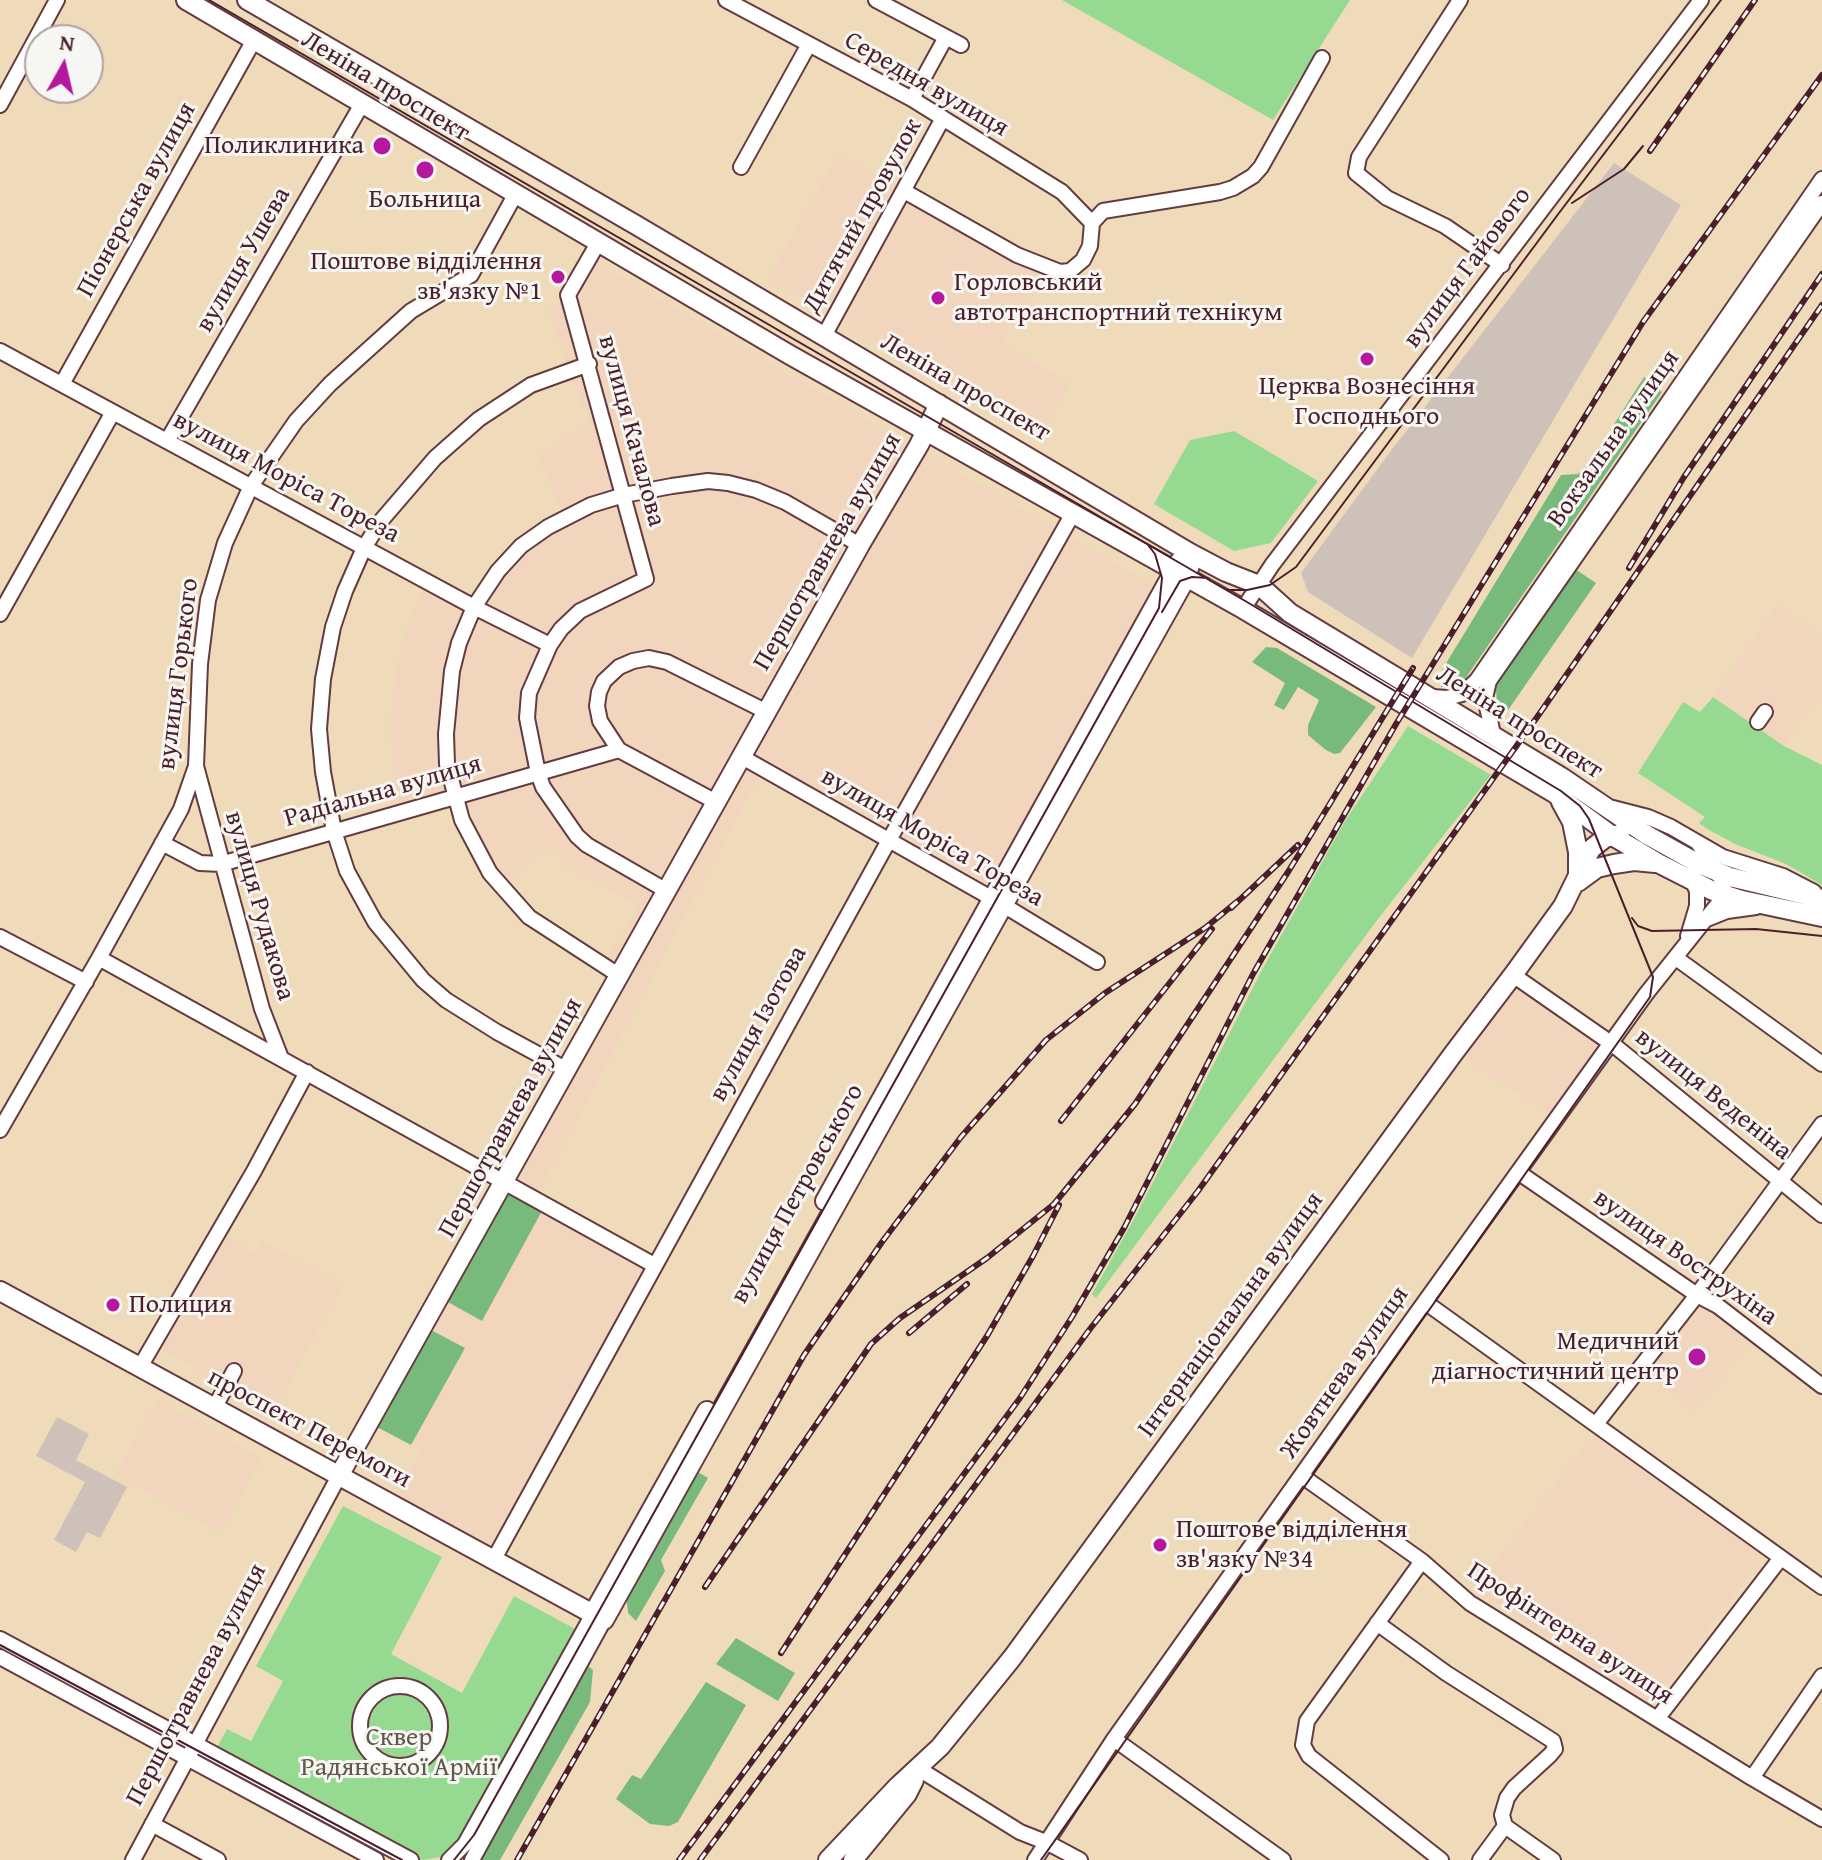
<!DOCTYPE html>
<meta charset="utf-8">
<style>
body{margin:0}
#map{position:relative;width:1822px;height:1860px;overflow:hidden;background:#efdbba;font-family:"Gentium Book Plus",serif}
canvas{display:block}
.north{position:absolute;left:24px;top:24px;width:80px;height:80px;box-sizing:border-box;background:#f6f6f2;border:2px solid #b1a0a2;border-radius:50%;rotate:8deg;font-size:22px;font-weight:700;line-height:32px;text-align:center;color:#4a1f2b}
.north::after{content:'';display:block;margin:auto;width:28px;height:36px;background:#b5179e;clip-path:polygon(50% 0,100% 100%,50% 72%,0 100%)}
</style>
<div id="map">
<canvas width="1822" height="1860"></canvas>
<div class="north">N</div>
</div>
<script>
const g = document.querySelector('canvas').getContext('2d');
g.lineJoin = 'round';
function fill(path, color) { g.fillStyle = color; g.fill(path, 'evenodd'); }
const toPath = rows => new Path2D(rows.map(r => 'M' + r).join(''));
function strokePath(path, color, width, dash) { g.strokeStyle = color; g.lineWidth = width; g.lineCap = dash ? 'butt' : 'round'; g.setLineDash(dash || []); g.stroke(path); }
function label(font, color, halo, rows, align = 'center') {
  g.font = font + ' "Gentium Book Plus",serif'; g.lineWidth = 6; g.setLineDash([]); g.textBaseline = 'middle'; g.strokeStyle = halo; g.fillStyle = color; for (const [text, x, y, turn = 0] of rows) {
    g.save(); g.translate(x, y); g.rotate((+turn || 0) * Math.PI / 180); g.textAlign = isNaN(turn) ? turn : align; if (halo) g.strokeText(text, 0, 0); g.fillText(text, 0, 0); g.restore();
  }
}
fill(toPath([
 [838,154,902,189,832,315,768,280],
 [907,200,1039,276,1001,343,1070,383,1040,436,837,320],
 [587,257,1158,588,990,891,765,764,538,1193,513,1180,623,974,605,961,639,906,568,868,550,847,507,883,485,852,471,824,458,786,397,804,390,732,394,687,401,645,410,619,427,585,477,612,496,581,518,556,565,521,538,454,589,424,548,309,559,305],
 [1778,604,1822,634,1822,692,1784,746,1713,697],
 [1519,984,1602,1043,1551,1115,1465,1058],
 [508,1190,645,1266,490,1548,397,1497,422,1451,377,1427],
 [225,1236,255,1253,262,1241,343,1285,274,1411,162,1350],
 [1700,1302,1752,1342,1695,1411,1642,1372],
 [158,1399,262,1458,220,1533,116,1474],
 [1593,1435,1762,1554,1651,1707,1475,1589]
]), '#f1d5bd');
fill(toPath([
 [1614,163,1681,205,1412,658,1308,592,1301,573,1390,452],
 [57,1417,89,1434,76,1460,127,1487,100,1538,87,1532,76,1552,54,1540,85,1482,36,1456]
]), '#cec1ba');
fill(toPath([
 [1062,0,1350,0,1273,120],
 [1234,431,1318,481,1271,543,1234,551,1154,504,1190,440],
 [1713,697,1784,746,1822,765,1822,885,1786,864,1735,844,1709,830,1699,823,1705,817,1638,773,1683,702,1700,712],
 [1408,726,1491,775,1378,919,1096,1298,1092,1294,1135,1217,1262,970,1345,821],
 [343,1506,442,1557,391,1654,462,1693,514,1596,577,1630,458,1846,441,1857,422,1860,216,1749,227,1729,251,1741,283,1681,256,1666]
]), '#96da92');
fill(toPath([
 [1644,377,1662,392,1465,679,1453,686,1441,687,1442,670,1561,475,1578,474,1589,464],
 [1575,569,1596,583,1506,713,1497,704,1496,690,1500,673],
 [1266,647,1277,648,1376,707,1340,753,1334,754,1326,750,1308,735,1308,725,1319,700,1298,687,1284,710,1274,705,1285,683,1252,662],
 [508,1190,543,1209,482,1321,446,1301],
 [431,1330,465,1348,411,1445,377,1427],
 [696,1471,708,1478,661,1560,665,1571,636,1621,628,1613,626,1593],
 [736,1638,795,1673,778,1701,716,1664],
 [587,1665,593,1670,590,1702,500,1860,479,1860],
 [706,1682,746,1705,678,1822,669,1826,650,1824,616,1799,632,1775,641,1779]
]), '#78ba7c');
const minor = toPath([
 [726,0,912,99,1062,192,1092,223],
 [876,0,961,45],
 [1460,0,1359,157,1356,173,1387,198,1445,226,1502,265],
 [912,99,946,37],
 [0,105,57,0],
 [741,167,808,46],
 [904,191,1017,255,1060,272,1070,271,1083,260,1090,246,1092,223,1103,211,1220,192,1233,188,1253,176,1261,167,1322,58],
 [598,243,568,295,646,579,580,611,561,629,550,645,529,693,527,718,538,773,543,787,577,836,587,845,667,891],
 [824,336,943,118],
 [0,351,474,607,550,645],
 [62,384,254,40],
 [167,441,362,104],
 [1243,609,1272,565,1701,0],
 [0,614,113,412],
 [1432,697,1447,698,1462,694,1477,680,1822,179],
 [1758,722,1765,712],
 [1493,734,1485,698,1489,681,1822,203],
 [742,757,1000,903,1097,962],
 [196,766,262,1009,281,1058],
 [716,802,619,750,600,721,597,706,599,692,604,681,619,667,633,661,649,658,667,662,767,712],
 [1613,808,1648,817,1671,827,1723,857,1783,876,1814,892],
 [162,843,200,863,221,864,619,750],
 [1707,919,1727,911,1756,907],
 [1688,936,1697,906,1697,891,1693,882],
 [0,937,86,982],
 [99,958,654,1265],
 [1676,958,1822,1064],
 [1513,975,1615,1046,1822,1215],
 [620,976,529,917,490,873,462,820,447,764,446,734,452,671,459,643,474,607,498,571,521,546,548,527,591,505,624,495,672,486,708,481,728,483,756,490,785,502,860,545],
 [567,1070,497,1032,446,1000,423,980,375,922,347,871,334,831,323,772,319,729,323,679,333,627,345,591,364,548,380,522,435,458,479,419,531,385,589,364],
 [0,1130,99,958,181,809,196,766,200,664,208,600,225,543,251,486,296,421,330,384,411,311,471,275,515,195],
 [1518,1172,1697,1295,1718,1306,1822,1386],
 [1425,1302,1822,1587],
 [140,1367,254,1171,307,1072],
 [215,1407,234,1371],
 [1596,1424,1697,1295,1822,1124],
 [1302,1476,1422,1561,1470,1603,1752,1778,1822,1819],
 [494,1559,888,842,1072,515],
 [1422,1561,1307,1721,1303,1745,1309,1756,1441,1860],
 [1377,1623,1446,1673,1553,1741,1555,1749,1550,1755,1514,1788,1507,1798,1502,1815,1505,1826],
 [0,1639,411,1860],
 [0,1657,376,1860],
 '360 1726a40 40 0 1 1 80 0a40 40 0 1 1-80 0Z',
 [1657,1719,1780,1559],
 [1114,1739,1283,1860],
 [919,1769,1020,1832,1048,1843,1080,1860],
 [1752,1778,1822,1676],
 [152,1824,218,1860],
 [133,1860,340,1474],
 [449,1860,465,1844,593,1614],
 [472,1860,604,1620],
 [1035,1860,1114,1739,1411,1321,1646,994,1725,895,1723,882,1698,843],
 [1480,1860,1505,1826,1553,1860]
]);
const major = toPath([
 [186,0,790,355,1243,609,1554,793,1611,835,1658,863,1713,891,1742,900,1822,917],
 [247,0,636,225,1190,553,1226,572,1259,585,1290,613,1563,778,1647,835,1699,864,1730,877,1822,899],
 [1561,802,1572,822,1578,852,1578,873],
 [1578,882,1597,868,1614,864,1634,861,1655,863],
 [825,1201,1179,562],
 [0,1291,604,1620,1186,578,1191,562,1190,553],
 [340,1474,860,545,919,445,939,404],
 [593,1614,707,1411],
 [828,1860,898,1786,940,1747,1012,1658,1453,1054,1513,975,1563,906,1591,849,1605,838,1620,834],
 [853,1860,907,1794,914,1780]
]);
strokePath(minor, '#633b40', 18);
strokePath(major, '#633b40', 22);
strokePath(minor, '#fff', 14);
strokePath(major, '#fff', 18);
strokePath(toPath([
 [209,0,1247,602,1561,791,1580,806,1589,819,1653,977,1650,997,1041,1860],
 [1572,203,1624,169,1643,146],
 [1227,590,1247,590,1270,585,1296,567,1559,213,1721,0],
 [1162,612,1180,581,1192,577,1208,578],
 [1632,918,1638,926,1652,931,1756,929,1822,936],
 [0,1645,402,1860],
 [454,1860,474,1835,1159,608,1162,578,1155,554,1148,545]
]), '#4a1f2b', 2);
const rail = toPath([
 [1650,151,1755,0],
 [1629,568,1684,477,1822,274],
 [1231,908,1298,845],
 [1061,1121,1212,929],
 [909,1333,967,1284],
 [705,1587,871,1344,900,1318,987,1258,1054,1204,1135,1104,1288,872,1413,668],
 [781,1653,987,1336,1033,1256,1059,1205],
 [517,1860,804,1355,882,1242,961,1137,1046,1040,1105,993,1205,928,1239,900],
 [679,1860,1020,1398,1072,1317,1124,1228,1253,974,1396,724,1643,322,1822,75],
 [700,1860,1090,1329,1198,1191,1540,713,1822,305]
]);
strokePath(rail, '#4a1f2b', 6);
strokePath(rail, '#f6f6f2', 3, [9]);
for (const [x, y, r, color] of [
 [382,146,10,"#b5179e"],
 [425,170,10,"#b5179e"],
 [558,277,8,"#b5179e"],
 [938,298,8,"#b5179e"],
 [1367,359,8,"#b5179e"],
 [113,1305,8,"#b5179e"],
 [1697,1357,10,"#b5179e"],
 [1160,1545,8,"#b5179e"]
]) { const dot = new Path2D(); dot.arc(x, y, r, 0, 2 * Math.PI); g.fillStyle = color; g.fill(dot); strokePath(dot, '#f6f6f2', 3); }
label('26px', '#4a1f2b', '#f6f6f2', [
 ["Середня вулиця",926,85,30],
 ["Леніна проспект",385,87,31],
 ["Піонерська вулиця",137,200,-61],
 ["Дитячий провулок",863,216,-61],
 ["вулиця Ушева",244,260,-60],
 ["вулиця Гайового",1468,268,-53],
 ["Леніна проспект",965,388,30],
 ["вулиця Качалова",631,431,75],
 ["Вокзальна вулиця",1614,439,-55],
 ["вулиця Моріса Тореза",286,478,28],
 ["Першотравнева вулиця",828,552,-60],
 ["вулиця Горького",179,674,-83],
 ["Леніна проспект",1519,723,32],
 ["Радіальна вулиця",383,792,-16],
 ["вулиця Моріса Тореза",932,838,30],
 ["вулиця Рудакова",259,906,74],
 ["вулиця Ізотова",759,1024,-61],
 ["вулиця Веденіна",1713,1095,39],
 ["Першотравнева вулиця",511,1118,-61],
 ["вулиця Петровського",798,1194,-61],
 ["вулиця Вострухіна",1685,1258,35],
 ["Інтернаціональна вулиця",1231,1315,-54],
 ["Жовтнева вулиця",1345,1373,-55],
 ["проспект Перемоги",309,1429,28],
 ["Профінтерна вулиця",1570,1634,33],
 ["Першотравнева вулиця",197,1685,-62]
]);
label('26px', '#4a1f2b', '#f6f6f2', [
 ["Поликлиника",364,146],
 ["Больница",425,200,"center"],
 ["Поштове відділення",542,262],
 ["зв'язку №1",542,292],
 ["Горловський",954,283,"left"],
 ["автотранспортний технікум",954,313,"left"],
 ["Церква Вознесіння",1367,387,"center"],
 ["Господнього",1367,417,"center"],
 ["Полиция",129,1305,"left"],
 ["Медичний",1679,1342],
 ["діагностичний центр",1679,1372],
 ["Поштове відділення",1176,1530,"left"],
 ["зв'язку №34",1176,1560,"left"]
], 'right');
label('26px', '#61574a', '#f6f6f2', [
 ["Сквер",399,1738],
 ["Радянської Армії",399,1768]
]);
</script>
